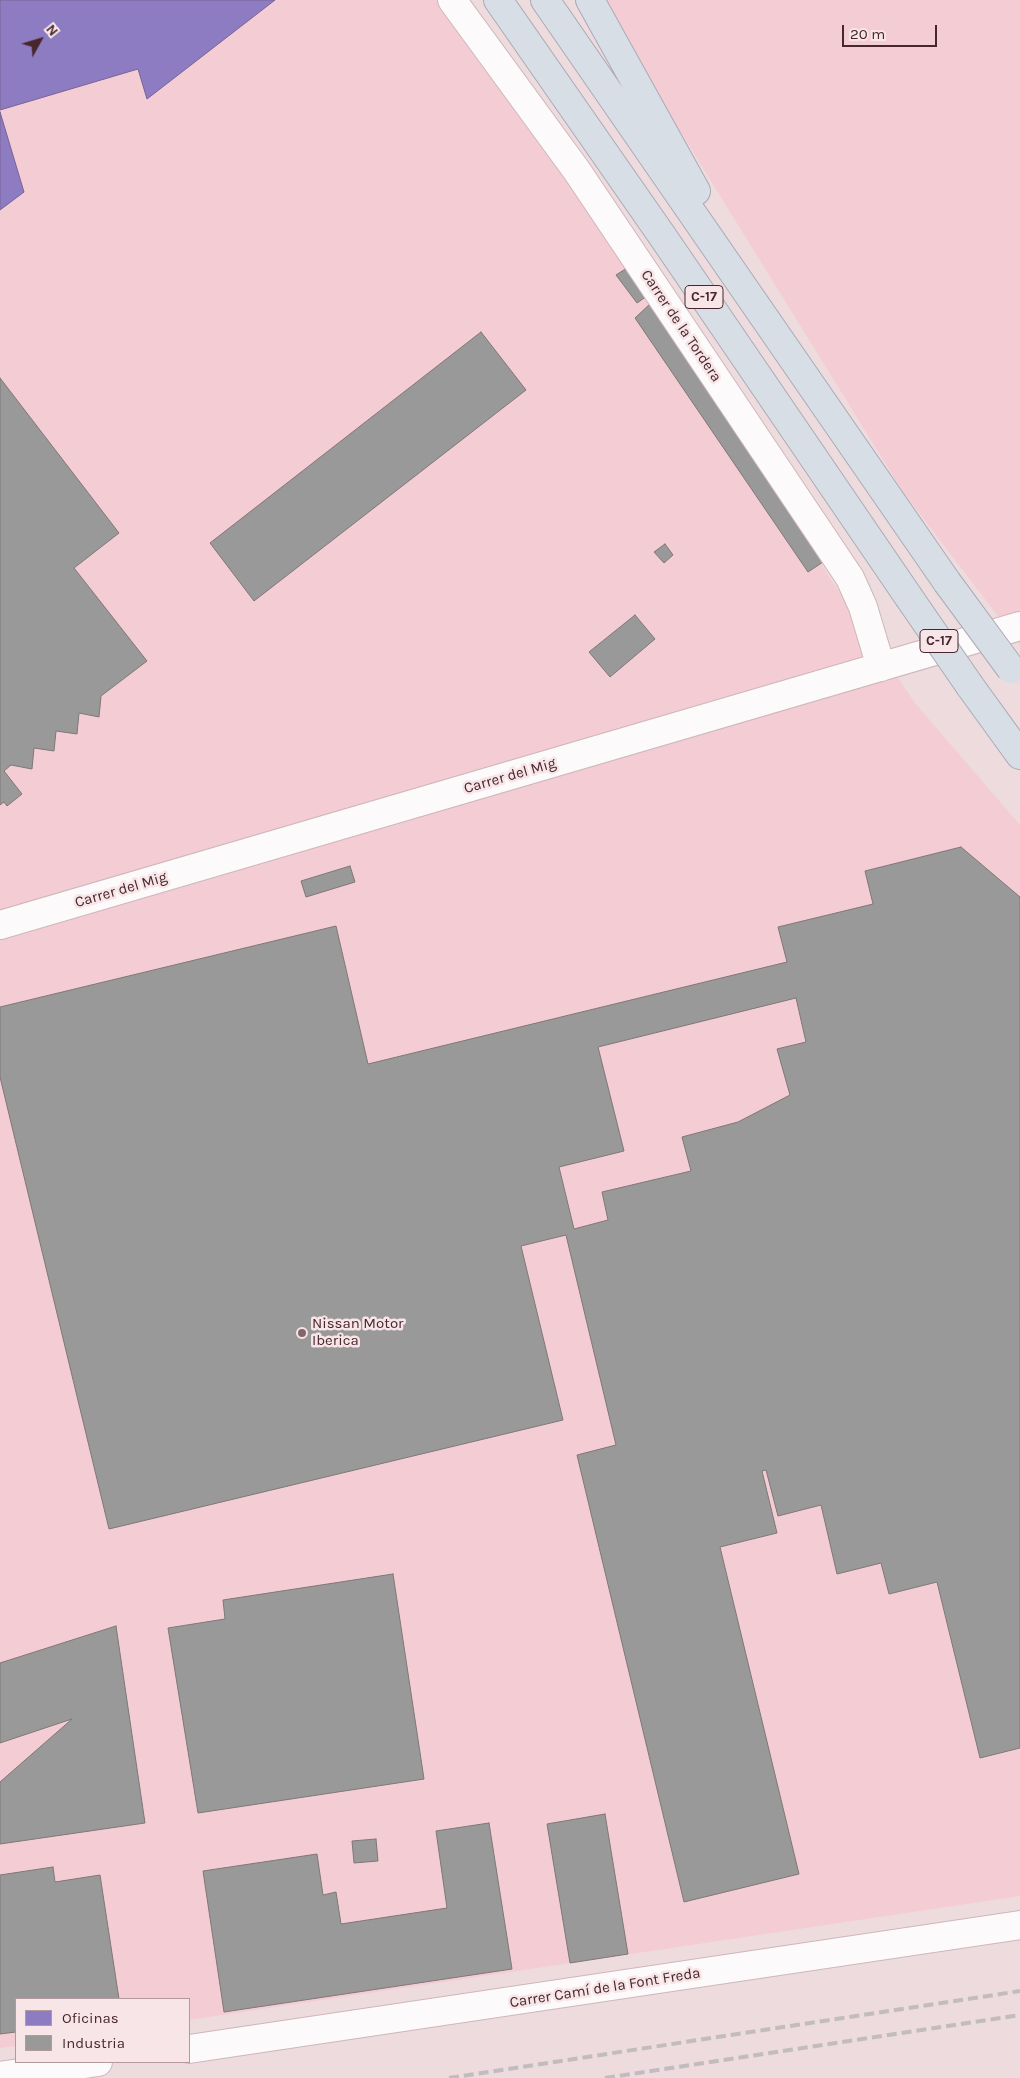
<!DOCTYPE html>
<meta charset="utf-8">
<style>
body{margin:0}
#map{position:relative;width:1020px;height:2078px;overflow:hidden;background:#eddbde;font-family:Karla,sans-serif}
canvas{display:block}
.legend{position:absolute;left:15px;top:1998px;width:175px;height:65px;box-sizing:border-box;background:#f7e5e7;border:1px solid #b1999d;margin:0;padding:6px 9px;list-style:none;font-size:15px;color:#47272d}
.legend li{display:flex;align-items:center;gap:10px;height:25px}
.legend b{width:25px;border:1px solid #b1999d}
.north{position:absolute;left:15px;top:15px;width:50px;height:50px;-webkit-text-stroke:4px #f7e5e7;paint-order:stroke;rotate:51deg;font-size:14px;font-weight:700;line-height:20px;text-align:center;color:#47272d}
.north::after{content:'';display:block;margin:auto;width:18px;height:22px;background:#47272d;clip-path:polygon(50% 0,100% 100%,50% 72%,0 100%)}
.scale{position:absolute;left:842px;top:25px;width:95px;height:22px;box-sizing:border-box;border:2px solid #47272d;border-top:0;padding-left:6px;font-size:15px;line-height:18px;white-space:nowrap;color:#47272d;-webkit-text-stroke:4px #f7e5e7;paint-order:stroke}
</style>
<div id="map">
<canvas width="1020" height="2078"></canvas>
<ul class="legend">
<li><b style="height:14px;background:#8e7cc3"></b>Oficinas</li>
<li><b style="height:14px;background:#999"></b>Industria</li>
</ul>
<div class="north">N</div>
<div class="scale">20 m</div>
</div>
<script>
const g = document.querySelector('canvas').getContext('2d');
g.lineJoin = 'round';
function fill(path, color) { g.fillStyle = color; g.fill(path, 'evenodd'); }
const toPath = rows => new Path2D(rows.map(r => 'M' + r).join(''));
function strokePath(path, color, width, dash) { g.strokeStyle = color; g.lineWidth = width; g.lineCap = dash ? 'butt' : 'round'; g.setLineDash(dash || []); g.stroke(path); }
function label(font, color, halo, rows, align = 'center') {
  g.font = font + ' Karla,sans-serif'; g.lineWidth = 5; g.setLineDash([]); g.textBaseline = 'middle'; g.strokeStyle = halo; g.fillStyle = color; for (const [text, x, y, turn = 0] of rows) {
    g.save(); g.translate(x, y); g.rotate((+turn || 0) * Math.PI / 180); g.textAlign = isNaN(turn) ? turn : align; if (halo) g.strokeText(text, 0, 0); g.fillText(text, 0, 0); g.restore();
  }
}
fill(toPath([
 [0,0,438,0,630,264,832,581,915,703,1020,825,1020,1896,189,2020,189,1999,16,1999,16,2046,0,2048],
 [599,0,1020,0,1020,645,903,492]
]), '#f4cdd4');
const offices = toPath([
 [0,0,275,0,147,99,138,69,0,110,0,0],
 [0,112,24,192,0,210,0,112]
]);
fill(offices, '#8e7cc3');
strokePath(offices, '#796296', 1);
const industry = toPath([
 [627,268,647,296,637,303,616,275,627,268],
 [651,303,826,560,808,572,635,318,651,303],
 [481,332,526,390,254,601,210,543,481,332],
 [0,378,119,533,74,568,147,661,101,696,99,717,79,713,77,734,56,731,54,751,34,748,32,769,11,765,4,771,22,794,7,806,4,802,0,805,0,378],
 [665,544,673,555,664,563,654,552,665,544],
 [635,615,655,639,610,677,589,652,635,615],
 [961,847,1020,897,1020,1748,980,1758,937,1582,889,1594,881,1563,837,1574,821,1505,778,1516,766,1470,762,1471,777,1533,720,1547,799,1874,684,1902,577,1455,616,1445,566,1235,521,1246,563,1420,109,1529,0,1077,0,1007,336,926,368,1064,787,962,778,927,873,904,865,871,961,847],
 [796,998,806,1042,777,1049,790,1095,738,1122,682,1137,691,1171,602,1192,608,1220,574,1229,559,1167,624,1151,598,1047,796,998],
 [350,866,355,882,306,897,301,881,350,866],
 [393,1574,424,1779,198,1813,168,1628,225,1619,223,1600,393,1574],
 [116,1626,145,1823,0,1844,0,1782,72,1719,0,1743,0,1663,116,1626],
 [605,1814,628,1954,570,1963,547,1824,605,1814],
 [489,1823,512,1969,224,2012,203,1871,317,1854,323,1895,336,1892,341,1924,447,1908,436,1831,489,1823],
 [376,1839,378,1861,354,1863,352,1841,376,1839],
 [53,1867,55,1882,100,1875,119,1999,16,1999,16,2032,0,2034,0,1875,53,1867]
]);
fill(industry, '#999');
strokePath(industry, '#807779', 1);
const minor = toPath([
 [452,0,577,171,850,578,863,607,881,667],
 [0,925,1020,626],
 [189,2049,1020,1925],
 [0,2076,98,2062]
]);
const highway = toPath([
 [498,0,663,237,908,596],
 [545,0,947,582],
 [590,0,696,191],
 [970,686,1020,755]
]);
strokePath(minor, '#ceb7bb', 30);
strokePath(highway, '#abaab4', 30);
strokePath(minor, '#fcfafa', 28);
strokePath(highway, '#d7dee6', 28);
strokePath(toPath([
 [449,2078,1020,1991],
 [605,2078,1020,2015]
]), '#c2bcbd', 4, [10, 5]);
const highwayBridge = toPath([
 [947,582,1011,669],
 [908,596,970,686]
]);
strokePath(highwayBridge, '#abaab4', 30, []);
strokePath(highwayBridge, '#d7dee6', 28);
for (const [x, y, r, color] of [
 [302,1333,5,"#81666b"]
]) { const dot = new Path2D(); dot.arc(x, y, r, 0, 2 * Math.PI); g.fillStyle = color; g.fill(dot); strokePath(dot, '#f7e5e7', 2); }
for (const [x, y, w] of [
 [704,297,38],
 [939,641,38]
]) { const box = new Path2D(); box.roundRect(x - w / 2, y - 11.5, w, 23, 4); g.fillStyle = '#f7e5e7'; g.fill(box); strokePath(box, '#47272d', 1); }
label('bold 14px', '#47272d', null, [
 ["C-17",704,297],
 ["C-17",939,641]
]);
label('15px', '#47272d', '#f7e5e7', [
 ["Carrer de la Tordera",681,326,56],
 ["Carrer del Mig",510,776,-16],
 ["Carrer del Mig",121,890,-16],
 ["Carrer Camí de la Font Freda",605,1988,-9]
]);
label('15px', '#47272d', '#f7e5e7', [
 ["Nissan Motor",312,1324],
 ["Iberica",312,1341]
], 'left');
</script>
